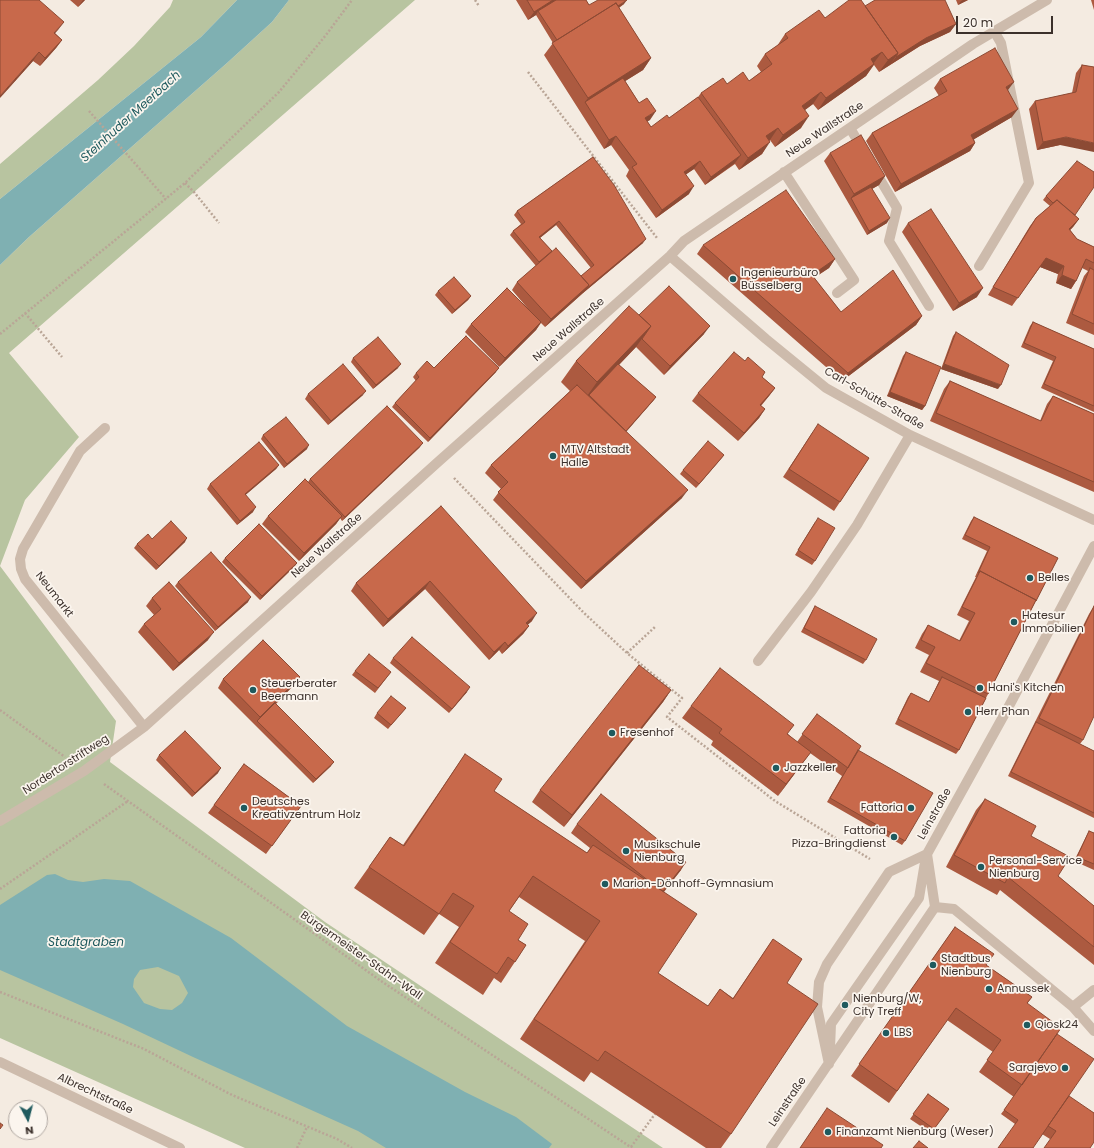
<!DOCTYPE html>
<meta charset="utf-8">
<style>
body{margin:0}
#map{position:relative;width:1094px;height:1148px;overflow:hidden;background:#f4ebe1;font-family:Poppins,sans-serif}
canvas{display:block}
.north{position:absolute;left:8px;top:1100px;width:40px;height:40px;box-sizing:border-box;background:#fbf5ee;border:1px solid #aea6a0;border-radius:50%;rotate:173deg;font-size:11px;font-weight:700;line-height:16px;text-align:center;color:#3b302b}
.north::after{content:'';display:block;margin:auto;width:14px;height:18px;background:#1f5a5e;clip-path:polygon(50% 0,100% 100%,50% 72%,0 100%)}
.scale{position:absolute;left:956px;top:16px;width:97px;height:18px;box-sizing:border-box;border:2px solid #3b302b;border-top:0;padding-left:5px;font-size:12px;line-height:14px;white-space:nowrap;color:#3b302b;-webkit-text-stroke:3px #fbf5ee;paint-order:stroke}
</style>
<div id="map">
<canvas width="1094" height="1148"></canvas>
<div class="north">N</div>
<div class="scale">20 m</div>
</div>
<script>
const g = document.querySelector('canvas').getContext('2d');
g.lineJoin = 'round';
function fill(path, color) { g.fillStyle = color; g.fill(path, 'evenodd'); }
const toPath = rows => new Path2D(rows.map(r => 'M' + r).join(''));
function strokePath(path, color, width, dash) { g.strokeStyle = color; g.lineWidth = width; g.lineCap = dash ? 'butt' : 'round'; g.setLineDash(dash || []); g.stroke(path); }
function label(font, color, halo, rows, align = 'center') {
  g.font = font + ' Poppins,sans-serif'; g.lineWidth = 3.5; g.setLineDash([]); g.textBaseline = 'middle'; g.strokeStyle = halo; g.fillStyle = color; for (const [text, x, y, turn = 0] of rows) {
    g.save(); g.translate(x, y); g.rotate((+turn || 0) * Math.PI / 180); g.textAlign = isNaN(turn) ? turn : align; if (halo) g.strokeText(text, 0, 0); g.fillText(text, 0, 0); g.restore();
  }
}
fill(toPath([
 [173,0,237,0,201,37,0,199,0,164,98,80,134,46,170,7],
 [289,0,415,0,9,353,79,437,25,500,0,566,116,721,110,762,325,922,663,1148,245,1148,0,1038,0,265,29,237,227,63,272,22]
]), '#b8c4a0');
fill(toPath([
 [237,0,289,0,272,22,227,63,29,237,0,265,0,199,201,37],
 [55,874,68,880,83,882,104,879,130,881,231,938,347,1026,465,1092,516,1117,552,1144,549,1148,386,1148,358,1131,193,1057,123,1024,0,970,0,905,47,875],
 [158,967,179,976,188,993,182,1003,172,1010,160,1009,144,1003,133,987,134,979,140,970]
]), '#7fb0b2');
strokePath(toPath([
 [475,0,479,6],
 [528,72,657,238],
 [89,111,166,199],
 [185,183,194,192,219,223],
 [25,313,62,357],
 [0,334,185,183,279,92,326,35,352,0],
 [454,478,584,613,627,653,682,698,667,717,775,801,870,859],
 [627,653,656,626],
 [0,710,65,757],
 [104,784,381,981,632,1148],
 [0,889,128,801],
 [0,992,144,1049,232,1095,337,1139,352,1148],
 [631,1147,655,1114],
 [297,1148,307,1127]
]), '#b9a596', 2.5, [2, 2]);
strokePath(toPath([
 [850,128,863,150],
 [875,171,897,208,889,241,929,306],
 [784,172,854,280,837,293],
 [670,256,766,339,826,388,910,435,1094,520],
 [979,266,1029,183,1001,43,994,31],
 [105,428,80,451,23,549,20,559,21,569,25,579,144,727],
 [758,661,811,592,857,525,910,435],
 [0,821,84,771,144,727,438,462,670,256,684,241,973,44,1047,0],
 [935,907,954,909,1073,1007,1094,1031],
 [1073,1007,1094,990],
 [830,1048,831,1024,919,898,925,862],
 [0,1062,180,1148],
 [829,1064,817,1007,819,982,827,964,889,872,927,854],
 [771,1148,935,907,927,854,1009,706,1094,546]
]), '#cdbbac', 10);
fill(toPath([
 [70,0,85,0,78,7],
 [516,0,586,0,589,5,624,4,619,8,651,58,643,70,625,81,650,120,647,121,651,127,669,118,698,97,701,93,727,84,749,81,761,72,757,66,765,54,777,46,785,34,825,18,865,6,956,24,950,32,920,46,879,72,874,65,866,76,818,110,813,104,805,110,801,128,775,147,770,140,762,154,739,170,735,164,705,185,694,169,686,174,689,194,656,218,626,176,629,170,611,145,604,149,544,55,553,43,536,15,528,20],
 [956,0,968,0,958,5],
 [1091,0,1094,0,1094,10],
 [64,22,55,33,62,40,56,48,40,66,33,61,0,98],
 [1082,65,1094,67,1060,145,1037,150,1029,109,1035,101,1072,93,1076,73],
 [940,79,1008,90,1012,117,974,139,975,143,970,151,895,192,866,141,872,133,939,96,934,88],
 [830,153,885,176,879,185,872,189,887,223,867,235,824,161],
 [593,157,643,243,583,293,545,327,541,323,536,330,499,367,465,332,471,324,529,310,512,290,517,282,536,266,510,235,513,231,521,224,514,215,517,211],
 [556,225,591,268,581,276,552,251,540,238],
 [1046,196,1075,215,1079,219,1073,227,1070,230,1077,239,1094,247,1094,335,1066,323,1084,276,1088,271,1082,268,1076,281,1071,289,1056,283,1058,274,1040,267,1012,306,988,295,1030,226,1036,218,1050,206,1043,200],
 [908,223,977,297,953,311,902,232],
 [703,245,835,259,829,268,814,278,841,312,922,316,916,325,842,381,697,254],
 [438,291,471,296,468,300,452,314,435,295],
 [639,315,704,334,664,375,636,347,619,365,656,397,653,401,626,431,682,498,581,589,493,500,501,489,485,473,491,465,570,391,561,382,576,361],
 [1033,322,1094,349,1094,412,1041,388,1053,361,1021,347,1030,326],
 [956,332,998,389,941,369,953,336],
 [906,352,925,406,922,410,887,396,903,356],
 [353,358,398,368,373,389,351,362],
 [434,368,496,372,428,442,392,407,395,403,416,381,413,377,416,373],
 [762,377,775,388,769,396,761,406,765,409,759,418,738,441,692,401,698,393],
 [950,381,1040,421,1047,404,1053,396,1094,414,1094,492,930,421,944,389],
 [308,394,363,395,328,425,305,399],
 [812,433,869,458,834,511,783,477],
 [263,435,307,449,284,468,261,439],
 [420,447,342,521,340,518,336,524,299,561,262,524,268,516,308,482,310,479],
 [724,455,696,488,680,474,683,470],
 [279,465,276,469,245,495,253,512,237,525,207,489,210,484],
 [441,506,532,621,527,625,529,626,523,634,502,654,499,650,489,660,425,589,383,627,351,591,356,583],
 [974,517,1058,558,988,694,986,698,959,750,956,754,895,724,908,697,911,693,929,702,939,681,920,672,929,655,915,648,922,634,928,625,959,641,969,621,957,615,976,577,975,577,987,551,962,539,971,521],
 [815,522,815,561,812,565,795,555],
 [152,539,185,542,156,570,134,548,137,544],
 [225,558,297,563,294,567,260,600,222,562],
 [178,582,248,602,215,631,175,586],
 [152,598,208,640,173,671,138,632,144,624,154,615,146,606],
 [815,606,866,660,863,664,801,632],
 [1094,606,1083,740,1080,744,1094,751,1094,818,1008,776,1089,614],
 [393,658,467,692,449,713,390,663],
 [355,671,391,672,375,693,352,675],
 [223,679,294,685,276,704,331,766,313,783,218,688],
 [671,690,663,702,564,827,532,802,540,790],
 [691,706,788,734,797,742,817,714,858,750,905,841,902,845,827,802,842,776,810,753,778,796,711,745,713,741,682,718],
 [406,708,388,729,374,718,377,713],
 [465,754,494,791,587,853,590,848,571,833,577,824,681,870,664,892,658,973,708,1006,720,989,733,998,773,939,787,983,731,1134,721,1148,706,1148,591,1072,584,1082,520,1039,585,941,519,897,509,911,518,940,526,945,501,983,494,978,483,995,435,963,459,927,439,914,424,935,354,888,390,837,403,845],
 [159,755,218,773,192,797,156,760],
 [244,764,301,806,266,854,208,813],
 [985,799,1031,836,1058,876,1094,906,1094,965,1000,890,997,895,946,867,976,810],
 [1089,831,1094,833,1094,870,1074,861],
 [955,927,986,965,1032,997,1027,1004,1042,1055,1068,1097,1094,1113,1050,1139,1042,1134,1015,1124,1001,1114,1014,1097,979,1072,993,1052,947,1020,889,1103,851,1076],
 [928,1094,949,1109,931,1133,910,1119]
]), '#ac5a40');
fill(toPath([
 [83,0,85,0,78,7],
 [553,0,560,0,538,11,536,15,528,20,534,12],
 [627,0,624,4,556,47],
 [963,0,968,0,958,5,961,1],
 [64,22,58,30,48,41,54,33],
 [956,24,950,32,920,46,890,65,896,57,926,38],
 [62,40,56,48,40,66,45,58],
 [39,52,33,61,0,98,0,96],
 [882,52,873,64,871,59],
 [898,53,890,65,879,72,888,60],
 [651,58,643,70,587,105,585,102,588,98],
 [874,64,866,76,818,110,826,98],
 [1014,82,1008,90,1000,95,1006,87],
 [821,92,813,104,794,118,802,106],
 [1018,109,1012,117,966,144,971,135],
 [656,111,650,120,639,126,645,118],
 [809,116,801,128,775,147,783,135],
 [778,128,770,140,758,148,766,136],
 [616,136,611,145,604,149,609,140],
 [1066,137,1094,143,1094,152,1060,145,1037,150,1043,142],
 [770,142,762,154,739,170,748,158],
 [975,143,970,151,895,192,901,184],
 [741,155,735,163,705,185,711,177],
 [700,161,694,169,678,180,684,172],
 [885,176,879,185,852,200,851,198,854,194],
 [694,186,689,194,656,218,662,210],
 [890,218,887,223,867,235,869,231],
 [1079,219,1073,227,1063,237,1069,229],
 [559,221,556,225,536,241,539,237],
 [646,239,643,243,583,293,545,327,551,319,589,285],
 [1046,258,1064,266,1058,274,1040,267,1012,306],
 [835,259,829,268,806,283,812,275],
 [1062,275,1076,281,1071,289,1056,283],
 [983,288,977,297,953,311,959,303],
 [471,296,468,300,452,314,455,310],
 [922,316,916,325,842,381,848,373],
 [541,322,536,330,499,367,505,358],
 [651,326,636,347,586,399,585,399,597,382],
 [710,326,704,334,664,375,670,366],
 [401,364,398,368,373,389,376,385],
 [944,364,1001,385,998,389,941,369],
 [499,368,496,372,428,442,430,438],
 [775,388,769,396,754,413,760,405],
 [366,391,363,395,328,425,331,421],
 [890,392,925,406,922,410,887,396],
 [656,397,653,401,620,439,622,435],
 [765,409,759,418,738,441,744,433],
 [423,443,420,447,342,521,345,517],
 [309,445,307,449,284,468,287,464],
 [724,455,721,459,696,488,699,484],
 [279,465,276,469,242,498,245,494],
 [688,490,682,498,581,589,586,581],
 [256,507,253,512,237,525,240,521],
 [342,516,336,524,299,561,304,553],
 [187,538,185,542,156,570,159,566],
 [297,563,294,567,260,600,262,596],
 [430,581,425,589,383,627,388,619],
 [251,597,248,602,215,631,218,627],
 [537,613,532,621,520,632,526,623],
 [529,626,523,634,502,654,508,646],
 [214,632,208,640,173,671,179,663],
 [505,642,499,650,489,660,494,652],
 [300,677,294,685,258,721,257,721,260,717],
 [470,687,467,692,449,713,452,709],
 [671,690,663,702,564,827,572,815],
 [811,752,778,796,786,784],
 [334,762,331,766,313,783,316,779],
 [221,768,218,773,192,797,195,793],
 [686,862,681,870,657,900,662,892]
]), '#8c4a34');
const building = toPath([
 [0,0,39,0,64,22,54,33,62,40,45,58,39,52,0,96,0,0],
 [527,0,553,0,534,12,527,0],
 [556,0,586,0,589,5,598,0,627,0,618,6,616,3,557,40,538,11,556,0],
 [849,0,861,0,898,53,888,60,882,52,871,59,874,64,826,98,821,92,802,106,809,116,783,135,778,128,766,136,770,142,748,158,701,93,723,78,727,84,743,72,749,81,772,64,765,54,788,38,785,34,819,10,825,18,849,0],
 [875,0,945,0,956,24,926,38,896,57,898,53,865,6,875,0],
 [616,3,651,58,588,98,552,43,616,3],
 [995,48,1014,82,1006,87,1018,109,971,135,975,143,901,184,872,133,947,91,940,79,995,48],
 [1082,65,1094,67,1094,143,1066,137,1043,142,1035,101,1076,92,1082,65],
 [623,78,639,103,647,98,656,111,645,118,651,127,667,115,669,118,698,97,741,155,711,177,700,161,684,172,694,186,662,210,632,167,637,164,616,136,609,140,585,102,623,78],
 [861,135,885,176,854,194,830,153,861,135],
 [593,157,614,185,646,239,586,289,589,285,581,276,594,265,559,221,539,237,552,251,539,262,513,231,525,222,517,211,593,157],
 [1077,161,1094,172,1094,187,1075,215,1057,200,1053,203,1046,196,1077,161],
 [871,187,890,218,869,231,851,198,871,187],
 [786,190,835,259,812,275,841,312,893,270,922,316,848,373,703,245,786,190],
 [1057,200,1079,219,1069,229,1077,239,1094,247,1094,263,1086,259,1076,281,1062,275,1064,266,1046,258,1018,298,993,287,1036,218,1057,200],
 [931,209,983,288,959,303,908,223,931,209],
 [556,248,589,285,551,319,517,282,556,248],
 [1090,268,1094,270,1094,324,1072,314,1090,268],
 [454,277,471,296,455,310,438,291,454,277],
 [669,286,710,326,670,366,642,339,651,326,639,315,669,286],
 [507,288,541,322,505,358,471,324,507,288],
 [629,306,651,326,597,382,576,361,629,306],
 [1033,322,1094,349,1094,406,1044,384,1056,357,1024,343,1033,322],
 [956,332,1009,365,1001,385,944,364,956,332],
 [466,336,499,368,430,438,395,403,419,377,416,373,427,361,434,368,466,336],
 [378,337,401,364,376,385,353,358,378,337],
 [734,352,745,361,748,357,765,372,762,377,775,388,760,405,765,409,744,433,698,393,734,352],
 [906,352,941,367,925,406,890,392,906,352],
 [343,364,366,391,331,421,308,394,343,364],
 [618,364,656,397,626,431,589,395,618,364],
 [950,381,1041,421,1053,396,1094,414,1094,482,936,413,950,381],
 [577,385,688,490,586,581,498,492,508,482,491,465,577,385],
 [387,406,423,443,345,517,310,479,387,406],
 [286,417,309,445,287,464,263,435,286,417],
 [818,424,869,458,840,502,789,469,818,424],
 [708,441,724,455,699,484,683,470,708,441],
 [259,442,279,465,245,494,256,507,240,521,210,484,259,442],
 [305,479,342,516,304,553,268,516,305,479],
 [441,506,537,613,526,623,529,626,508,646,505,642,494,652,430,581,388,619,356,583,441,506],
 [974,517,1058,558,1036,601,1036,600,980,571,979,573,978,573,990,547,965,535,974,517],
 [818,518,835,528,815,561,798,550,818,518],
 [171,521,187,538,159,566,137,544,148,534,152,539,171,521],
 [259,524,297,563,262,596,225,558,259,524],
 [211,552,251,597,218,627,178,582,211,552],
 [980,571,1036,600,988,694,926,663,935,647,921,640,928,625,960,641,975,613,962,607,980,571],
 [169,582,214,632,179,663,144,624,161,609,152,598,169,582],
 [815,606,877,639,866,660,804,628,815,606],
 [1094,606,1094,716,1083,740,1039,718,1094,606],
 [412,637,470,687,452,709,393,658,412,637],
 [263,640,300,677,260,717,223,679,263,640],
 [369,654,391,672,378,688,355,671,369,654],
 [639,665,671,690,572,815,540,790,639,665],
 [720,668,794,725,787,734,811,752,786,784,719,733,722,729,691,706,720,668],
 [942,677,986,698,959,750,898,719,911,693,929,702,942,677],
 [391,696,406,708,391,725,377,713,391,696],
 [275,703,334,762,316,779,257,721,275,703],
 [817,714,861,746,848,768,802,734,817,714],
 [1036,722,1094,751,1094,813,1011,772,1036,722],
 [185,731,221,768,195,793,159,755,185,731],
 [858,750,933,793,905,841,830,798,858,750],
 [465,754,502,779,494,791,587,853,593,845,697,914,658,973,708,1006,720,989,733,999,773,939,802,959,787,983,818,1004,731,1134,605,1051,598,1061,534,1019,600,921,533,876,509,911,528,924,518,940,526,945,515,962,508,957,497,974,450,942,474,906,453,893,439,914,369,867,390,837,404,846,465,754],
 [244,764,301,806,272,846,214,805,244,764],
 [601,794,686,862,663,891,655,886,577,824,601,794],
 [985,799,1036,826,1031,836,1070,857,1058,876,1094,906,1094,947,1008,877,1005,883,954,855,985,799],
 [1089,831,1094,833,1094,864,1077,857,1089,831],
 [955,927,994,954,986,965,1032,997,1027,1003,1061,1028,1022,1085,987,1060,1001,1040,956,1008,897,1091,859,1064,955,927],
 [1057,1034,1094,1059,1033,1148,998,1148,1018,1120,1004,1110,1057,1034],
 [928,1094,949,1109,934,1129,913,1114,928,1094],
 [1069,1096,1094,1113,1094,1142,1090,1148,1044,1148,1056,1131,1048,1126,1069,1096],
 [827,1108,883,1145,881,1148,800,1148,827,1108],
 [0,1123,3,1125,0,1129,0,1123],
 [919,1141,928,1148,913,1148,919,1141]
]);
fill(building, '#c8694b');
strokePath(building, '#8c4a34', 1);
for (const [x, y, r, color] of [
 [733,279,4,"#1f5a5e"],
 [553,456,4,"#1f5a5e"],
 [1030,578,4,"#1f5a5e"],
 [1014,622,4,"#1f5a5e"],
 [980,688,4,"#1f5a5e"],
 [253,690,4,"#1f5a5e"],
 [968,712,4,"#1f5a5e"],
 [612,733,4,"#1f5a5e"],
 [776,768,4,"#1f5a5e"],
 [244,808,4,"#1f5a5e"],
 [911,808,4,"#1f5a5e"],
 [894,837,4,"#1f5a5e"],
 [626,851,4,"#1f5a5e"],
 [981,867,4,"#1f5a5e"],
 [605,884,4,"#1f5a5e"],
 [933,965,4,"#1f5a5e"],
 [989,989,4,"#1f5a5e"],
 [845,1005,4,"#1f5a5e"],
 [1027,1025,4,"#1f5a5e"],
 [886,1033,4,"#1f5a5e"],
 [1065,1068,4,"#1f5a5e"],
 [828,1132,4,"#1f5a5e"]
]) { const dot = new Path2D(); dot.arc(x, y, r, 0, 2 * Math.PI); g.fillStyle = color; g.fill(dot); strokePath(dot, '#fbf5ee', 1.5); }
label('11px', '#3b302b', '#fbf5ee', [
 ["Neue Wallstraße",825,130,-34],
 ["Neue Wallstraße",569,330,-41],
 ["Carl-Schütte-Straße",874,399,30],
 ["Neue Wallstraße",327,546,-42],
 ["Neumarkt",54,595,52],
 ["Nordertorstriftweg",66,765,-33],
 ["Leinstraße",935,814,-61],
 ["Bürgermeister-Stahn-Wall",361,956,35],
 ["Albrechtstraße",95,1094,25],
 ["Leinstraße",788,1102,-56]
]);
label('11px', '#3b302b', '#fbf5ee', [
 ["Ingenieurbüro",741,273],
 ["Büsselberg",741,286],
 ["MTV Altstadt",561,450],
 ["Halle",561,463],
 ["Belles",1038,578],
 ["Hatesur",1022,616],
 ["Immobilien",1022,629],
 ["Steuerberater",261,684],
 ["Beermann",261,697],
 ["Hani's Kitchen",988,688],
 ["Herr Phan",976,712],
 ["Fresenhof",620,733],
 ["Jazzkeller",784,768],
 ["Deutsches",252,802],
 ["Kreativzentrum Holz",252,815],
 ["Fattoria",903,808,"right"],
 ["Fattoria",886,831,"right"],
 ["Pizza-Bringdienst",886,844,"right"],
 ["Musikschule",634,845],
 ["Nienburg",634,858],
 ["Personal-Service",989,861],
 ["Nienburg",989,874],
 ["Marion-Dönhoff-Gymnasium",613,884],
 ["Stadtbus",941,959],
 ["Nienburg",941,972],
 ["Annussek",997,989],
 ["Nienburg/W,",853,999],
 ["City Treff",853,1012],
 ["Qiosk24",1035,1025],
 ["LBS",894,1033],
 ["Sarajevo",1057,1068,"right"],
 ["Finanzamt Nienburg (Weser)",836,1132]
], 'left');
label('italic 12px', '#1f5a5e', '#fbf5ee', [
 ["Steinhuder Meerbach",131,117,-42],
 ["Stadtgraben",86,943]
]);
</script>
